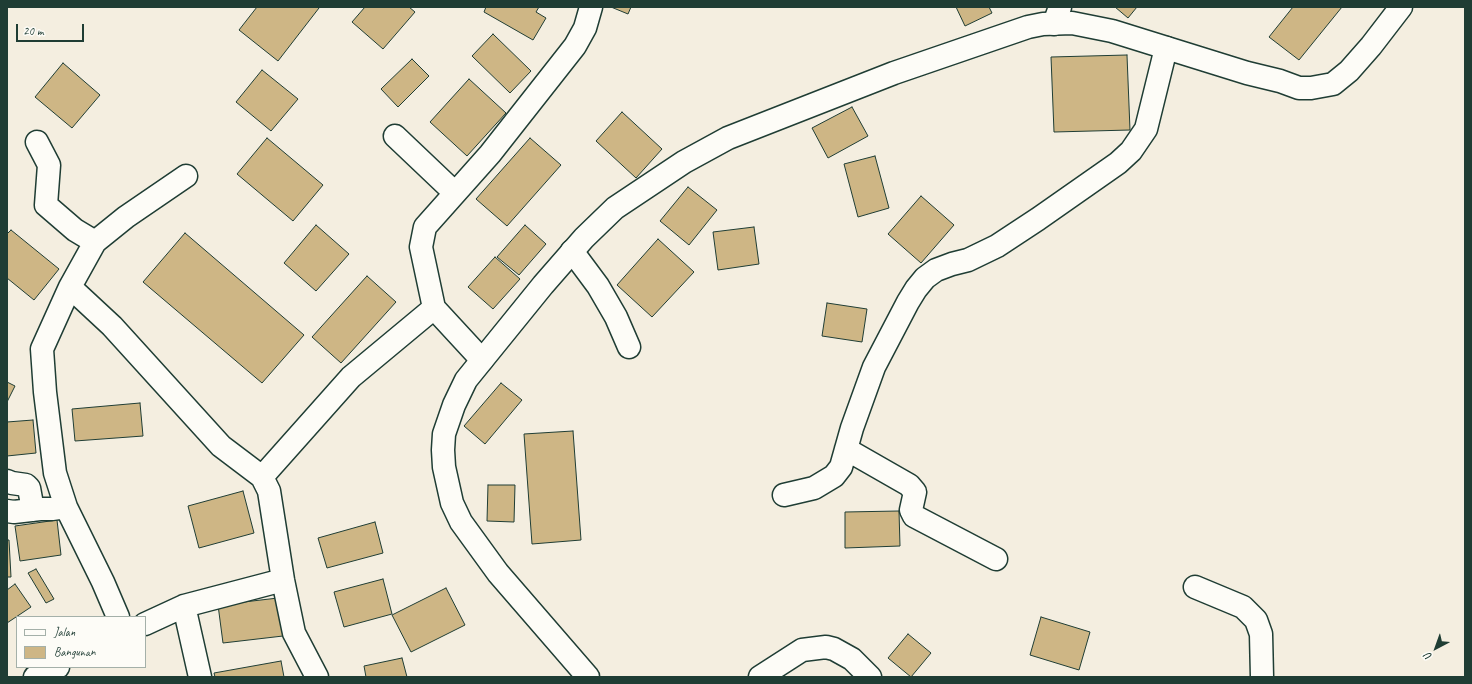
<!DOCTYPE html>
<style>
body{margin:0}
#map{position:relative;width:1472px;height:684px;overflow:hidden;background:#f4eee0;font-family:Caveat,sans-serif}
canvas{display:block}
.frame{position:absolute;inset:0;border:8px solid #1f3d34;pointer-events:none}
.legend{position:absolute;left:16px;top:616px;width:130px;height:52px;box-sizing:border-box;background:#fdfcf7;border:1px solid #a4b0a9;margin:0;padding:5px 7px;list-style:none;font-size:12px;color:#1f3d34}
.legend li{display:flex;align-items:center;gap:8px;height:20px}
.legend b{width:20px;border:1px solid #a4b0a9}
.north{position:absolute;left:1416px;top:628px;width:40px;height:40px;-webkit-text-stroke:3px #fdfcf7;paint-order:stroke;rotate:221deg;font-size:11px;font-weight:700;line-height:16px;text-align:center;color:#1f3d34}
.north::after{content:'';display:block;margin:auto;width:14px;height:18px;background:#1f3d34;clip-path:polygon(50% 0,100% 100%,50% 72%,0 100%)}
.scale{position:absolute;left:16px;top:24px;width:68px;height:18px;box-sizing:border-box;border:2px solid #1f3d34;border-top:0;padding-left:5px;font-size:12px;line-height:14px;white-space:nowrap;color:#1f3d34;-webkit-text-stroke:3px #fdfcf7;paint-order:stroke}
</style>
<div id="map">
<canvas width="1472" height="684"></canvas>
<div class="frame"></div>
<ul class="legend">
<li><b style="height:5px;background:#fdfcf7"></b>Jalan</li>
<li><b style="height:11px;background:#ceb685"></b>Bangunan</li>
</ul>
<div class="north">U</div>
<div class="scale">20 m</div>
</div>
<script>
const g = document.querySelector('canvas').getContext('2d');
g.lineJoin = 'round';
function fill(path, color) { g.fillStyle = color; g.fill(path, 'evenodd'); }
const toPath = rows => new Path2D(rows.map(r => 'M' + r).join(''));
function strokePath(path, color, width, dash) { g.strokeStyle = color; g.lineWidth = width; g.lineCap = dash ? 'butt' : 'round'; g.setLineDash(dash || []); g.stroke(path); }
const building = toPath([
 [257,7,317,7,319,8,278,61,239,30,257,7],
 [365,7,409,7,415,12,383,49,352,22,365,7],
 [486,7,539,7,536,12,546,18,533,40,484,12,486,7],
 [611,7,631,7,628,14,611,7],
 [956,7,989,7,992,13,965,26,956,7],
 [1115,7,1137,7,1128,18,1115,7],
 [1293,7,1342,7,1299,60,1269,37,1293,7],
 [493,34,531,71,510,93,472,56,493,34],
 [1127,55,1130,130,1054,132,1051,57,1127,55],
 [412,59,429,76,398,107,381,89,412,59],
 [63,63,100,95,72,128,35,97,63,63],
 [262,70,298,99,271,131,236,102,262,70],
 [469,79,506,113,467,156,430,122,469,79],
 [852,107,868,136,828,158,812,128,852,107],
 [622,112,662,149,636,178,596,141,622,112],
 [267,138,323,185,293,221,237,174,267,138],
 [530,138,561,165,507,226,476,199,530,138],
 [875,156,889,208,858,217,844,164,875,156],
 [688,187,717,210,689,245,660,221,688,187],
 [921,196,954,225,921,263,888,234,921,196],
 [316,225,349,254,316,291,284,263,316,225],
 [525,225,546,244,519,275,497,257,525,225],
 [754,227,759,264,718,270,713,232,754,227],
 [11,230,59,269,34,300,7,278,7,234,11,230],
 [185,233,304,335,262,383,143,282,185,233],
 [658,239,694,272,652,317,617,285,658,239],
 [495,257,520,279,493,309,468,287,495,257],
 [367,276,396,302,341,363,312,337,367,276],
 [827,303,867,309,862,342,822,336,827,303],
 [7,382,15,386,7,402,7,382],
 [501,383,522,400,485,444,464,426,501,383],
 [140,403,143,436,75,441,72,409,140,403],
 [33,420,36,453,7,456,7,422,33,420],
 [573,431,581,540,532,544,524,434,573,431],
 [488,485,515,485,514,522,487,521,488,485],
 [243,491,254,533,199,548,188,506,243,491],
 [899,511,900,546,845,548,845,512,899,511],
 [57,520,61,555,20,561,15,526,57,520],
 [375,522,383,553,327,568,318,538,375,522],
 [7,540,9,540,11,577,7,577,7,540],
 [36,569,54,599,46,603,28,573,36,569],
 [383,579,392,614,344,627,334,592,383,579],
 [15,584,31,607,7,623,7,590,15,584],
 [446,588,465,625,411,652,392,615,446,588],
 [278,598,283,636,223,643,218,605,278,598],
 [1041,617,1090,632,1079,670,1030,655,1041,617],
 [908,634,931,653,911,677,888,658,908,634],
 [402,658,407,677,366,677,364,666,402,658],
 [281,661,284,677,215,677,214,673,281,661]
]);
fill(building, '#ceb685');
strokePath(building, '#1f3d34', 1);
const minor = toPath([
 [1054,24,1060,7],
 [395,136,455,193],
 [37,142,49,165,46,205,75,230,95,242],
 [186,176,126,217,95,242,70,287,112,326,221,446,262,477],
 [572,251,598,286,616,317,629,347],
 [434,308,421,247,425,227,490,154,575,46,585,28,591,7],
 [846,449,909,485,915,492,911,510,914,516,996,559],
 [7,481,12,483,26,485,29,488,33,510],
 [784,495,814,488,834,476,841,467,852,428,874,367,908,302,916,289,925,278,936,270,952,264,968,260,997,246,1038,219,1118,163,1131,151,1146,129,1166,48],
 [66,507,55,473,45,392,42,349,70,287],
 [7,511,14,512,40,509,52,509,66,507,103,582,118,617],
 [1195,587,1243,607,1256,620,1261,634,1262,677],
 [184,606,200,677],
 [145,624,184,606,283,580],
 [35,677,58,667],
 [317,677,294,633,283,580,269,491,262,477,351,377,434,308,482,360],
 [760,677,802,650,826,647,834,649,852,659,870,677]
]);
const tertiary = toPath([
 [588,677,498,573,461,522,452,503,444,467,443,450,444,434,454,405,466,380,543,285,584,238,615,208,684,162,728,138,894,73,1028,27,1043,24,1072,23,1112,31,1247,73,1280,81,1299,88,1311,88,1333,84,1349,71,1371,46,1401,7]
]);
strokePath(minor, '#1f3d34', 25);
strokePath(tertiary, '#1f3d34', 25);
strokePath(minor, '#fdfcf7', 22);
strokePath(tertiary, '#fdfcf7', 22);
</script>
